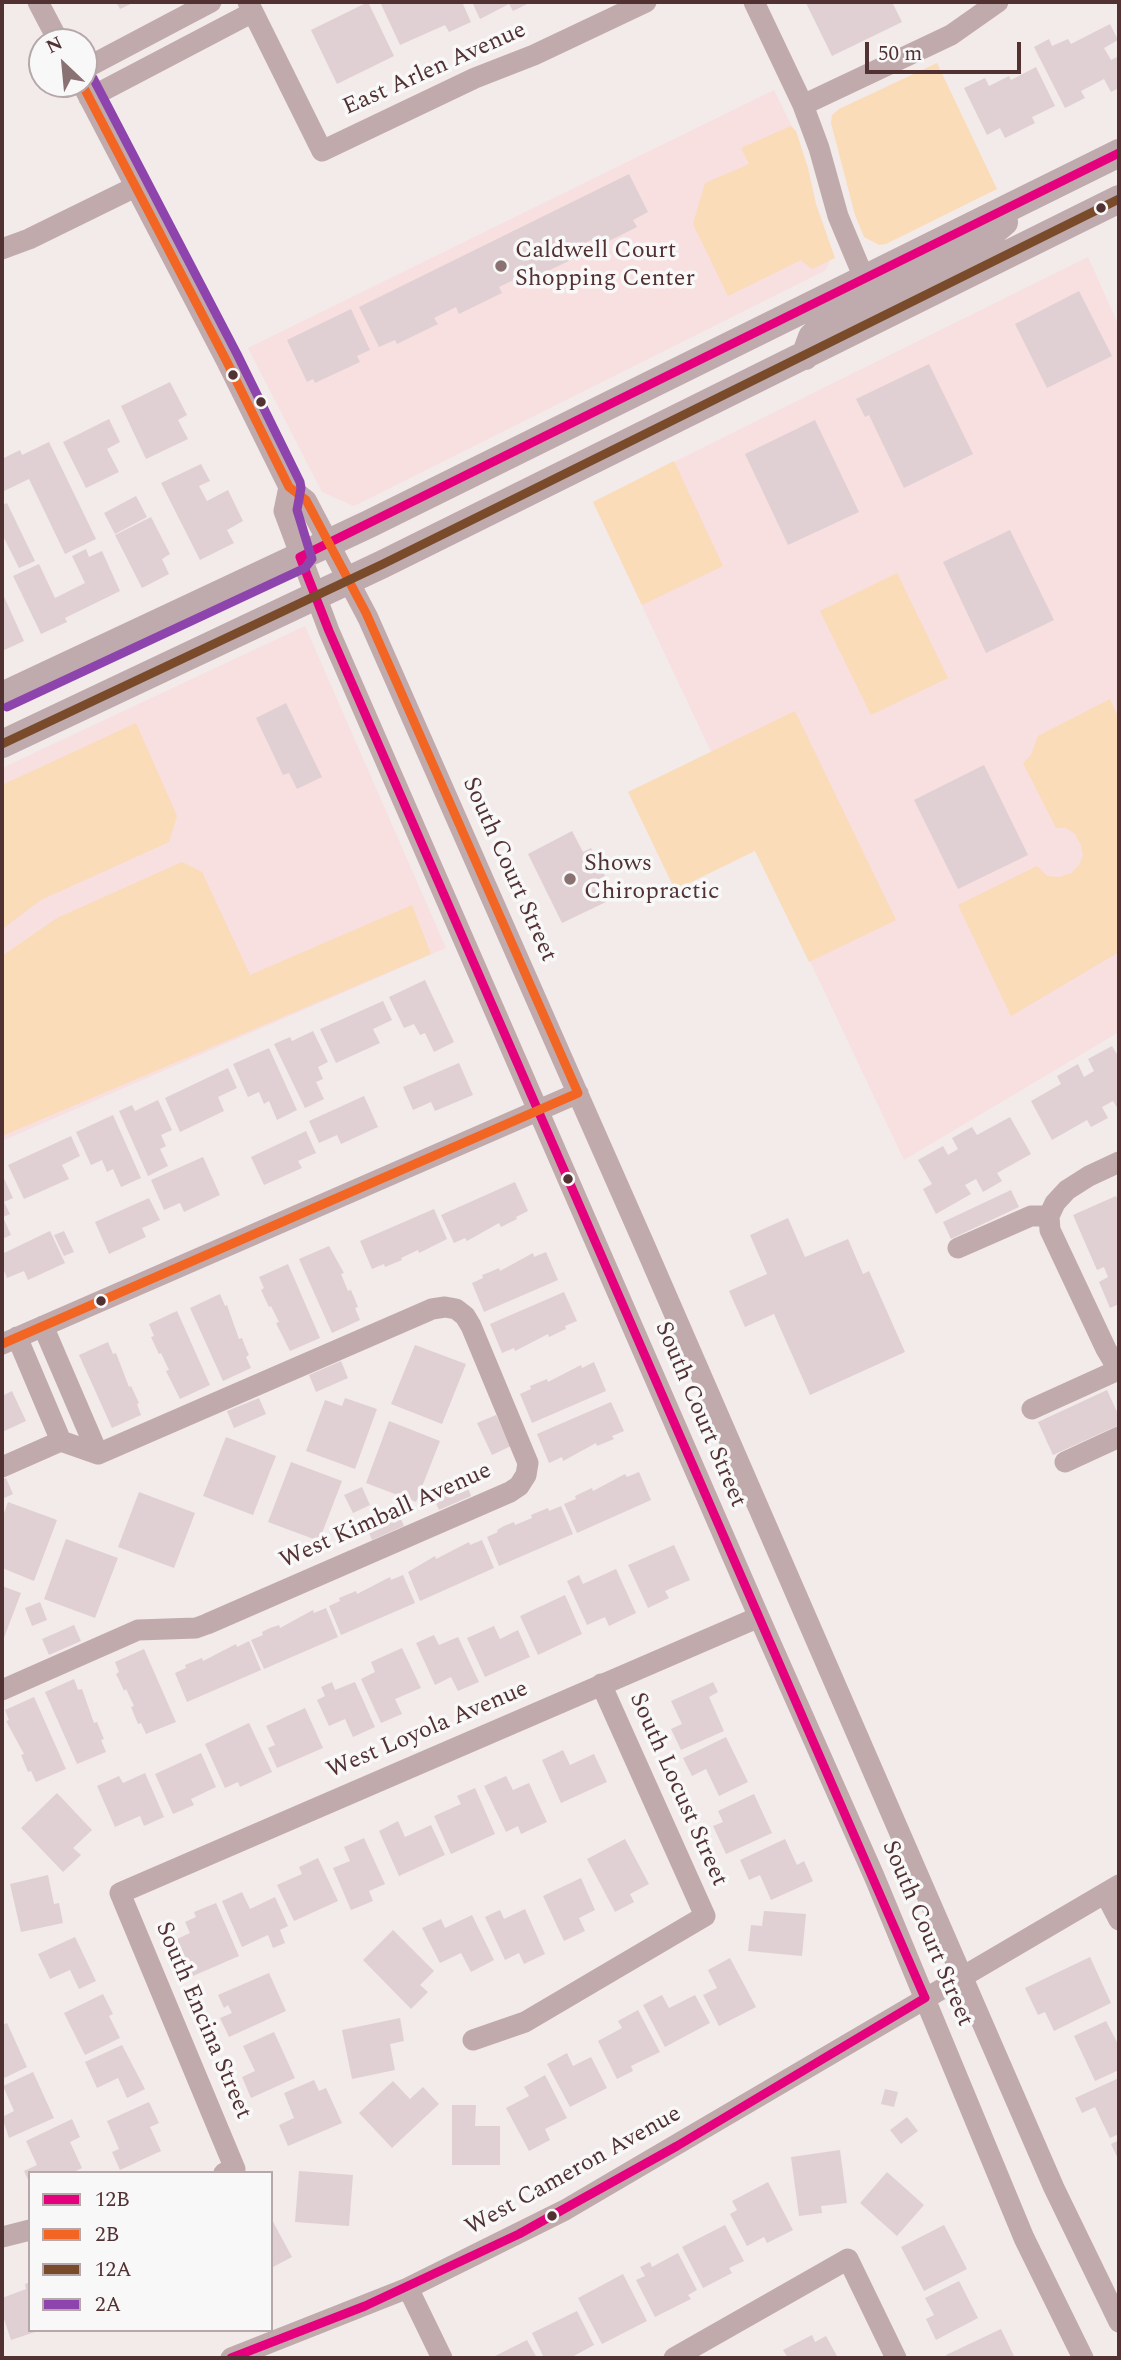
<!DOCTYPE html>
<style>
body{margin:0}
#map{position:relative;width:1121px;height:2360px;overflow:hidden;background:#f3eaea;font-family:Spectral,serif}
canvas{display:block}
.frame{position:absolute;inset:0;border:4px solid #523133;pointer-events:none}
.legend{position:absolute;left:28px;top:2171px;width:245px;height:161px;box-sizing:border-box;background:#f8f8f8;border:2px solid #b6a8a9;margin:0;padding:9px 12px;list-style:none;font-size:21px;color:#523133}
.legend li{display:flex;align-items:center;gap:14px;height:35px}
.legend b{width:35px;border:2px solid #b6a8a9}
.north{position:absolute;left:28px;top:28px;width:70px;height:70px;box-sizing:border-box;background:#f8f8f8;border:2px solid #b6a8a9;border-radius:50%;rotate:334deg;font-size:19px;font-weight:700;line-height:28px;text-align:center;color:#523133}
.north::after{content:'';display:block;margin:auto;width:24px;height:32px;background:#8a7273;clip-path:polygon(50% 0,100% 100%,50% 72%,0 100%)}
.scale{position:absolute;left:865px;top:42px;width:156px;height:32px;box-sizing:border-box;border:4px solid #523133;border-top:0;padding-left:9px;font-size:21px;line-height:24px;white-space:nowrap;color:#523133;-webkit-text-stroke:5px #f8f8f8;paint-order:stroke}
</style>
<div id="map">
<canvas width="1121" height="2360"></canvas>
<div class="frame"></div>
<ul class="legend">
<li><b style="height:9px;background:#e5007d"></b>12B</li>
<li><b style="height:9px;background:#f26522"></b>2B</li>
<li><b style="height:9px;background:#7a4b2a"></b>12A</li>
<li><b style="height:9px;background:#8e44ad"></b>2A</li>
</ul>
<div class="north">N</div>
<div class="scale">50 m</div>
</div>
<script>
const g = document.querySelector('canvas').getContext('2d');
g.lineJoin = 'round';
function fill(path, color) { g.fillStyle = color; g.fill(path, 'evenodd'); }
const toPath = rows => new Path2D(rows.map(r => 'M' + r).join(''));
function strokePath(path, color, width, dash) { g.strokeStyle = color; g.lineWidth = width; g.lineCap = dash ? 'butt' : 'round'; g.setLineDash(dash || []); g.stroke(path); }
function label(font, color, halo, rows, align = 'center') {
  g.font = font + ' Spectral,serif'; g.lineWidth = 7; g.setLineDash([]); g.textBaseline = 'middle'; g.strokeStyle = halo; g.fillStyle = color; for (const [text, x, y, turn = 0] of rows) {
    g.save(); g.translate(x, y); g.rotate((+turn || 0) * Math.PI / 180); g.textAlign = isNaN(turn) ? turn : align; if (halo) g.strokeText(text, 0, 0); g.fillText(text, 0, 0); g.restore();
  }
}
fill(toPath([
 [774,90,795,133,817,216,832,256,826,270,354,506,322,492,248,348],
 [1088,257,1119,326,1119,1032,904,1160,593,502],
 [305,626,446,948,2,1141,2,768]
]), '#f8dfe0');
fill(toPath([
 [937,63,997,189,886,244,879,245,864,237,855,215,831,123,832,115,839,109],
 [791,126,796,131,808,168,816,204,835,258,812,269,801,260,728,296,693,224,705,183,749,164,741,148],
 [674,461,723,566,642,605,593,502],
 [897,573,948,678,871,715,820,611],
 [1110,699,1119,719,1119,952,1011,1016,958,905,1037,866,1047,876,1059,877,1072,873,1079,865,1083,855,1081,845,1075,834,1066,828,1056,828,1023,763,1031,755,1038,736],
 [795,711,896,920,809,962,755,851,675,890,628,792],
 [136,723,177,816,169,842,41,900,2,929,2,785],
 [182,862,202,872,250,975,412,905,431,954,2,1136,2,956,57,918]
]), '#fadcb8');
fill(toPath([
 [116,2,135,2,120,9],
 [368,2,394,56,337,84,311,30],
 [380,2,462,2,471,22,449,32,445,25,400,45],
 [472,2,531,2,513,11,509,4,480,19],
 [808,2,892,2,902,22,832,56,806,3],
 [1110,24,1118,40,1104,48,1111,60,1119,56,1119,88,1111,92,1104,79,1081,91,1085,98,1065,108,1034,47,1049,39,1052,46,1068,39,1071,44],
 [1036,67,1055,106,1032,117,1035,123,1005,138,1000,128,987,135,964,88,985,78,989,86,1009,76,1011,80],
 [629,174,648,212,633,220,637,227,595,248,591,240,571,250,575,258,529,280,526,274,499,287,502,293,459,314,456,307,434,318,438,324,397,344,395,340,379,347,359,307],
 [1079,291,1112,356,1047,388,1015,324],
 [351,309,370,350,357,356,360,362,315,383,313,379,307,382,287,340],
 [929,364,973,454,904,488,869,415,865,417,856,399],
 [170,382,187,415,178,420,188,439,146,459,121,406],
 [109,419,120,442,107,449,119,472,86,488,63,442],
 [815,420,859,512,788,545,745,454],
 [49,442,96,539,65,554,29,479,2,492,2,459,20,450,22,455],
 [201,464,210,481,199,486,207,501,228,490,243,521,227,530,234,543,200,560,161,483],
 [136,496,147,517,115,534,104,513],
 [7,503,35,561,19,568,2,534,2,505],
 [151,517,170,554,162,559,169,574,142,588,115,535],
 [1010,530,1054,620,986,653,943,562],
 [86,549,89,557,102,551,120,591,65,618,67,622,41,634,13,576,39,564,55,598,85,583,72,556],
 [2,592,24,641,2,651],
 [286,703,322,777,297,789,289,773,283,775,256,718],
 [984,765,1028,855,958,889,914,800],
 [572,831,583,852,591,848,605,876,595,881,606,902,562,923,528,854],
 [425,980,454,1042,434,1052,425,1033,420,1035,414,1024,404,1028,389,997],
 [383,1001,392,1020,373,1029,380,1043,336,1063,320,1029],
 [313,1031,328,1062,318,1067,323,1079,316,1082,324,1099,305,1108,274,1044,290,1037,292,1041],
 [1112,1046,1118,1056,1119,1055,1119,1108,1118,1109,1113,1101,1102,1107,1108,1118,1091,1127,1087,1120,1052,1140,1031,1101,1061,1084,1057,1076,1078,1064,1084,1077,1094,1071,1088,1059],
 [269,1048,297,1110,277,1120,269,1101,264,1104,259,1092,248,1097,233,1064],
 [459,1063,473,1095,435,1111,431,1102,413,1110,403,1087],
 [228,1068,237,1088,218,1097,224,1111,180,1132,165,1098],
 [364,1096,378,1127,341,1144,337,1135,319,1143,309,1121],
 [158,1100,172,1130,161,1135,166,1146,160,1149,168,1166,148,1176,119,1111,132,1105,135,1111],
 [113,1115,141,1178,121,1187,113,1169,107,1172,102,1160,91,1165,76,1132],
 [1010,1117,1031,1154,997,1173,1002,1181,983,1192,976,1179,965,1185,971,1194,936,1214,923,1189,932,1184,918,1160,943,1146,948,1155,958,1149,952,1138,972,1127,977,1135],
 [306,1131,316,1153,298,1161,302,1168,264,1185,251,1157],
 [71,1136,80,1156,62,1165,69,1179,24,1199,8,1165],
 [203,1157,220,1195,184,1212,180,1203,164,1210,151,1180],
 [2,1174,13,1198,4,1202,10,1214,3,1217,11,1235,2,1239],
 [515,1182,528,1211,516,1217,517,1219,501,1227,499,1223,467,1241,465,1238,454,1243,441,1215],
 [1011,1190,1019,1207,951,1239,943,1222],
 [1116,1196,1119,1203,1119,1304,1110,1308,1099,1282,1108,1277,1104,1267,1097,1270,1073,1215],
 [149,1198,160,1220,142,1228,146,1237,109,1254,95,1222],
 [434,1209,447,1239,419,1253,418,1250,401,1258,402,1260,385,1267,384,1264,372,1269,360,1241],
 [788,1218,805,1257,848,1239,863,1274,869,1271,905,1352,810,1395,774,1314,745,1327,729,1291,767,1274,750,1235],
 [50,1231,65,1263,28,1280,24,1271,7,1278,2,1266,2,1254],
 [64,1231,74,1252,64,1256,54,1235],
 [329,1246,344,1273,341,1274,348,1291,351,1290,358,1307,355,1308,360,1320,332,1333,299,1259],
 [546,1252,558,1280,484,1312,472,1283,483,1278,482,1275,490,1272,499,1268,500,1271,533,1253,534,1257],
 [288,1264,320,1338,290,1351,276,1323,279,1322,271,1306,269,1307,261,1290,264,1288,259,1277],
 [564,1292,577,1321,565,1326,566,1329,549,1337,548,1334,515,1351,514,1348,502,1353,490,1324],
 [220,1294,225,1306,227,1305,239,1339,242,1338,245,1346,249,1355,246,1357,251,1368,223,1381,190,1308],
 [177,1311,210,1385,180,1399,166,1371,169,1370,161,1353,159,1354,151,1337,154,1336,149,1324],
 [108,1342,113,1354,116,1353,129,1387,131,1386,139,1403,137,1404,141,1415,112,1428,79,1355],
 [415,1345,466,1364,442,1424,391,1404],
 [341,1361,348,1378,316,1392,309,1375],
 [594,1362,606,1391,532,1423,520,1394,531,1389,530,1386,547,1379,548,1382,581,1365,582,1368],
 [1107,1390,1119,1416,1119,1425,1053,1455,1038,1422],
 [12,1391,26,1421,2,1432,2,1396],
 [259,1398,266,1414,234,1428,227,1411],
 [345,1398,377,1409,355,1469,306,1451,325,1400,342,1406],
 [611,1402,624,1431,612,1436,614,1439,597,1446,596,1443,563,1461,562,1457,549,1463,537,1434],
 [496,1415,511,1446,492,1455,477,1423],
 [389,1421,440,1441,416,1502,366,1483],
 [226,1437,276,1456,253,1515,203,1496],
 [291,1462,342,1481,319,1541,268,1522],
 [639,1472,651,1500,577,1533,564,1504,576,1499,575,1496,592,1488,593,1491,625,1474,627,1477],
 [6,1478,13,1494,2,1499,2,1480],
 [465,1480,471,1496,439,1510,432,1494],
 [362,1487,370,1505,353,1513,344,1495],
 [139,1492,195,1513,174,1568,118,1547],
 [8,1502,57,1520,34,1581,2,1568,2,1519],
 [561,1506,573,1534,499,1566,487,1537,498,1532,497,1530,504,1526,514,1522,515,1525,532,1518,531,1515,538,1512,548,1508,549,1511],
 [397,1509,404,1526,372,1540,365,1524],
 [66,1539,118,1558,95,1618,44,1599],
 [482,1540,494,1568,420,1601,408,1572,435,1556,436,1559,469,1542,470,1545],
 [674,1545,690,1580,665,1591,669,1598,648,1608,628,1565],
 [616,1569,636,1613,609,1626,605,1617,587,1625,567,1581,579,1575,583,1584],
 [403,1575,415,1603,341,1635,329,1606,340,1601,339,1598,356,1591,357,1594,390,1577,391,1580],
 [2,1586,21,1593,2,1643],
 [565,1595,582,1634,538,1655,520,1616],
 [40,1602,47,1620,32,1626,25,1608],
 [326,1608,338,1637,264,1669,251,1640,263,1635,262,1632,270,1628,279,1625,280,1628,313,1610,314,1613],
 [74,1625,81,1641,49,1655,42,1639],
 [494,1626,500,1639,518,1630,530,1657,485,1677,467,1638],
 [434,1635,439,1645,458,1637,479,1682,458,1691,451,1677,435,1685,416,1643],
 [249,1641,261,1670,187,1702,175,1673,186,1668,185,1665,202,1658,203,1661,236,1644,237,1647],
 [402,1648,421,1688,395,1699,402,1714,381,1723,361,1679,375,1672,371,1662],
 [144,1649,176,1722,146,1734,141,1723,138,1724,131,1707,134,1706,126,1689,124,1691,120,1682,116,1674,119,1672,115,1662],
 [74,1679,78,1690,82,1689,94,1723,97,1722,104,1739,101,1740,106,1752,77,1764,45,1692],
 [332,1682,335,1690,355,1682,375,1727,353,1737,345,1719,329,1726,317,1700,325,1696,321,1687],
 [713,1682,718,1692,709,1697,724,1731,681,1750,671,1729,682,1724,671,1701],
 [34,1697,66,1769,36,1782,31,1771,28,1772,21,1755,24,1754,6,1721,9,1720,5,1710],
 [305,1708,323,1748,277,1768,268,1748,275,1745,266,1726],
 [249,1723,272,1772,240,1787,238,1782,225,1788,205,1744],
 [726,1737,748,1782,719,1796,706,1769,692,1776,683,1758],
 [563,1750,570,1765,594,1754,607,1782,561,1803,542,1760],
 [201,1753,216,1787,191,1799,194,1805,173,1814,155,1774],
 [145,1773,164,1817,144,1826,140,1816,115,1827,97,1786,119,1776,123,1783],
 [506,1776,513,1790,529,1783,547,1822,521,1834,518,1826,506,1832,484,1786],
 [475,1788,495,1834,451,1854,434,1816,461,1804,457,1796],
 [57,1793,92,1830,73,1848,81,1855,63,1872,21,1828],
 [754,1794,772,1833,726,1854,713,1826,723,1822,718,1811],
 [398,1821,405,1837,431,1825,445,1855,399,1876,379,1831],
 [364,1838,385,1884,369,1891,373,1901,351,1910,333,1868,350,1861,344,1847],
 [625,1839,649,1884,630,1894,634,1902,615,1912,587,1859],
 [785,1839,797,1865,804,1861,813,1881,771,1900,760,1875,749,1880,740,1860],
 [318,1858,338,1901,294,1921,277,1885,302,1874,299,1867],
 [48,1875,54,1904,59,1903,63,1923,21,1932,10,1884],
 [581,1878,595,1910,579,1918,585,1931,564,1941,543,1896],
 [242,1892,250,1909,275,1897,288,1926,280,1930,285,1943,273,1948,268,1935,242,1947,222,1901],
 [216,1903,239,1956,193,1976,177,1939,190,1933,185,1922,196,1917,194,1912],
 [525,1909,545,1954,524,1964,519,1953,505,1960,485,1917,500,1910,504,1919],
 [764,1911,806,1914,802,1956,748,1951,751,1925,762,1926],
 [472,1915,494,1960,471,1972,461,1953,440,1963,422,1928,441,1919,445,1928],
 [393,1930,434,1971,420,1985,428,1992,411,2009,363,1960],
 [75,1937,96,1981,79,1989,70,1970,50,1979,38,1954],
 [1090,1957,1111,2003,1054,2031,1045,2012,1038,2015,1025,1988],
 [730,1958,756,2007,719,2026,703,1995,717,1988,708,1970],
 [269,1973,286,2011,229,2037,220,2018,232,2013,228,2005,224,2008,218,1995],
 [103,1994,113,2014,109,2016,120,2038,85,2055,64,2013],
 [662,1995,669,2008,695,1995,710,2023,665,2047,643,2005],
 [638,2010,660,2052,631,2066,633,2071,617,2079,598,2041,622,2028,618,2021],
 [400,2018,404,2041,390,2044,395,2070,352,2079,342,2030],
 [1106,2021,1119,2046,1119,2070,1095,2081,1074,2036],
 [7,2023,27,2067,2,2079,2,2025],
 [274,2032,295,2078,251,2098,242,2077,255,2071,243,2046],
 [122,2045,145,2089,127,2098,118,2078,97,2088,85,2062],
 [567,2053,573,2066,591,2057,607,2088,570,2107,547,2064],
 [33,2072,54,2118,9,2138,2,2117,14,2111,3,2086],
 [545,2075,567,2118,545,2129,550,2140,529,2151,506,2108,529,2096,524,2087],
 [1119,2078,1119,2134,1110,2138,1095,2107,1082,2113,1075,2098],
 [314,2080,319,2091,326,2088,342,2123,288,2146,279,2125,294,2118,284,2093],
 [393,2081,410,2099,423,2087,439,2104,392,2148,359,2113],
 [885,2089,898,2092,894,2107,881,2104],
 [149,2102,159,2123,150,2127,161,2151,120,2170,112,2152,119,2149,107,2121],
 [452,2105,476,2105,475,2126,500,2126,500,2165,452,2165],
 [907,2117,918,2131,901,2144,890,2130],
 [72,2119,80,2137,70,2142,82,2168,72,2173,30,2173,30,2184,24,2171,37,2165,26,2141],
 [1119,2140,1119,2161,1111,2144],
 [840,2150,847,2203,821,2206,822,2213,799,2216,791,2157],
 [299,2171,353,2175,349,2226,295,2222],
 [887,2172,924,2205,897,2236,860,2203],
 [768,2182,793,2230,767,2243,764,2237,747,2246,730,2214,737,2210,732,2201],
 [271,2218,292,2257,271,2268],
 [725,2225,744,2261,729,2268,732,2273,703,2288,682,2247],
 [944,2225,967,2269,924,2291,901,2247],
 [678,2253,697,2290,688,2295,691,2299,655,2317,636,2280,645,2276,640,2267,650,2262,652,2267],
 [623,2274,647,2321,602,2344,578,2298],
 [959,2281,978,2318,936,2340,926,2319,934,2315,925,2298],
 [30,2282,30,2330,38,2331,11,2340,2,2313,2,2298,26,2289,25,2284],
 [577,2311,594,2345,570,2358,544,2358,532,2333],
 [1001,2329,1015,2358,948,2358,946,2355],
 [812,2335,815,2342,826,2336,838,2358,788,2358,783,2350],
 [527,2340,537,2358,491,2358]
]), '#e0d0d4');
strokePath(toPath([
 [38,2,59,42],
 [248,2,322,151,475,78,534,55,646,2],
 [754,2,803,105,819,148,838,216,864,278],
 [84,69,211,2],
 [82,84,226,360,289,487,306,500,368,618,644,1244,1054,2188,1119,2322],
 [89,98,253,12],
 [803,105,951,35,998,2],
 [2,249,29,239,135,187],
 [289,487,284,511,329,631,759,1617,874,1876,1024,2238,1083,2358],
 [1119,1162,1089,1176,1067,1190,1055,1203,1049,1216,1050,1230,1106,1349,1119,1371],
 [958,1248,1031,1216,1049,1216],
 [43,1326,98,1454],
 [17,1337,61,1441],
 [2,1344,578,1093],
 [1032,1409,1118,1370],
 [1065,1462,1119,1437],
 [2,1467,61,1441,98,1454,432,1309,445,1307,456,1309,465,1316,471,1326,528,1463,526,1475,519,1486,510,1492,207,1624,196,1628,138,1630,2,1690],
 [1105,1893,1119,1920],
 [473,2040,525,2022,705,1916,601,1684],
 [224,2173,235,2169,120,1893,759,1617],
 [2,2237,30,2230],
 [408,2288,442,2358],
 [231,2358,408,2288,565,2210,1119,1885],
 [674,2358,848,2259,896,2358]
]), '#c0aaac', 21);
strokePath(toPath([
 [805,356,812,337,829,321,971,250,1004,222],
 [2,696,369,524,1119,153],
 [2,744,383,564,1119,199]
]), '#bfaaad', 28);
strokePath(toPath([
 [231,2358,365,2306,519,2234,677,2146,925,1998,329,631,300,557,1119,153]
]), '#e5007d', 9);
strokePath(toPath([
 [2,1344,578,1093,366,613,306,500,289,487,226,360,82,84]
]), '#f26522', 9);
strokePath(toPath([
 [2,744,383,564,1119,199]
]), '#7a4b2a', 9);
strokePath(toPath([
 [7,707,305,568,312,559,297,510,301,488,300,482,237,354,93,78]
]), '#8e44ad', 9);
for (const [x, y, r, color] of [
 [1101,208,6,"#523133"],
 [501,266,7,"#8a7273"],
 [233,375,6,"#523133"],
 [261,402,6,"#523133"],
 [570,879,7,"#8a7273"],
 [568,1179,6,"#523133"],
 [101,1301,6,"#523133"],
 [552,2216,6,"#523133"]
]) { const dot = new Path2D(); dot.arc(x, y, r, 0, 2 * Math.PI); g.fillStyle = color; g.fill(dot); strokePath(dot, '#f8f8f8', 2.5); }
label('24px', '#523133', '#f8f8f8', [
 ["East Arlen Avenue",435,70,-24],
 ["South Court Street",508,870,66],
 ["South Court Street",699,1415,67],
 ["West Kimball Avenue",386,1517,-24],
 ["West Loyola Avenue",428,1731,-23],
 ["South Locust Street",677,1790,66],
 ["South Court Street",926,1934,67],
 ["South Encina Street",202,2021,67],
 ["West Cameron Avenue",574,2172,-29]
]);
label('24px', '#523133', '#f8f8f8', [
 ["Caldwell Court",515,252],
 ["Shopping Center",515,280],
 ["Shows",584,865],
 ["Chiropractic",584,893]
], 'left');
</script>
